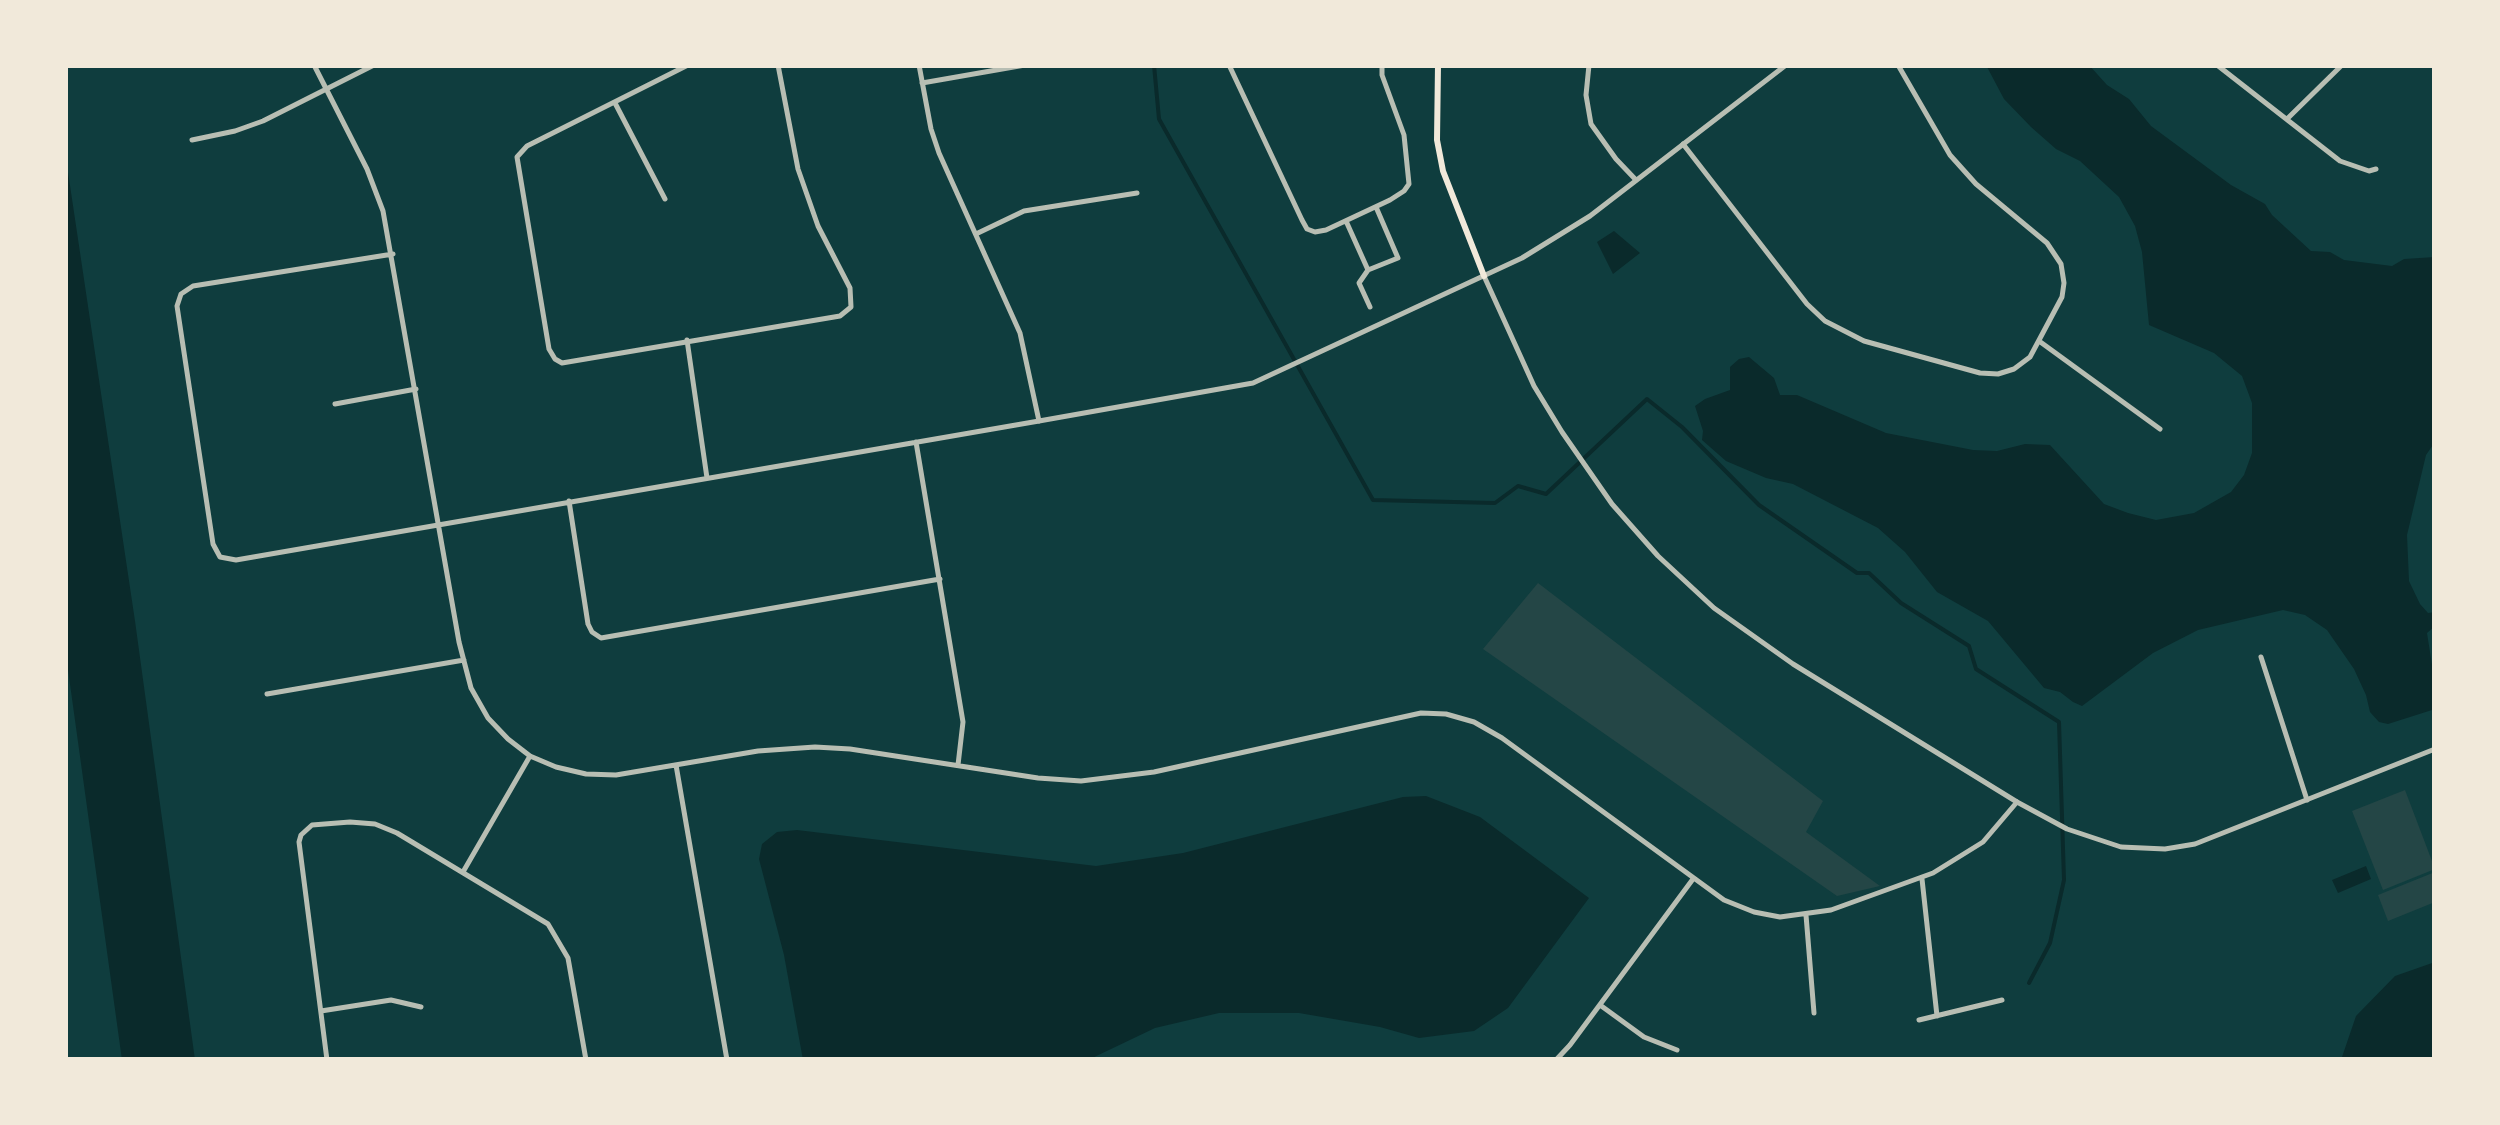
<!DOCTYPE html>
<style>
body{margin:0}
#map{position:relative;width:2500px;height:1125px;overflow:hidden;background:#0f3d3e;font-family:Karla,sans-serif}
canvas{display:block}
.frame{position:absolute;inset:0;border:68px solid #f1e9da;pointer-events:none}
</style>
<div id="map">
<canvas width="2500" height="1125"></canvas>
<div class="frame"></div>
</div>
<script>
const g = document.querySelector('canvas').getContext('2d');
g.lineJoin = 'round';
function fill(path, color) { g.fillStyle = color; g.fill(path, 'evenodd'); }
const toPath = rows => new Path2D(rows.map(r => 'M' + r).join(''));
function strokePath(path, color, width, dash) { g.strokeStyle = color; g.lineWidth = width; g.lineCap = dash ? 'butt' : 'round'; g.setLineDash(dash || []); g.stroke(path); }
fill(toPath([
 [1538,583,1823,801,1806,832,1880,886,1837,896,1483,649],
 [2405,790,2435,869,2383,890,2352,811],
 [2435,872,2435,902,2388,921,2378,895]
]), '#244646');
fill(toPath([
 [1986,65,2089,65,2107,85,2129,99,2151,126,2231,185,2265,204,2272,215,2311,251,2330,252,2344,260,2392,266,2404,259,2435,257,2435,442,2426,455,2407,535,2409,581,2420,604,2428,613,2435,612,2435,626,2427,633,2435,684,2432,710,2388,724,2379,722,2370,712,2366,695,2354,669,2327,630,2305,615,2283,610,2198,630,2153,653,2082,706,2073,702,2060,692,2044,688,1988,621,1937,592,1905,552,1878,528,1793,484,1766,478,1726,461,1702,440,1703,431,1695,406,1705,399,1730,390,1730,367,1739,359,1749,357,1774,378,1780,395,1797,395,1886,433,1973,450,1997,451,2025,444,2050,445,2104,504,2128,513,2156,520,2194,513,2231,492,2244,475,2252,453,2252,403,2242,376,2214,353,2149,325,2142,252,2135,226,2119,197,2080,161,2056,149,2031,127,2004,99],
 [65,152,135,621,195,1060,122,1060,65,648],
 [1614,231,1640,253,1613,274,1597,242],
 [1426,796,1480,817,1589,898,1508,1008,1474,1031,1419,1038,1380,1027,1299,1013,1219,1013,1155,1028,1088,1060,803,1060,784,955,759,859,762,844,777,832,797,830,1096,866,1183,853,1403,797],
 [2366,866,2371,879,2338,893,2332,880],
 [2435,962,2435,1060,2341,1060,2356,1016,2395,976]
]), '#0a2a2b');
strokePath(toPath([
 [1154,65,1159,119,1373,500,1495,503,1518,486,1546,494,1647,399,1682,427,1759,505,1857,573,1869,573,1901,603,1969,646,1976,669,2059,722,2064,880,2050,943,2029,983]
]), '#0a2a2b', 4);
strokePath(toPath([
 [314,65,367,169,383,211,459,642,471,688,488,718,508,739,530,756,556,767,586,774,616,775,758,751,815,747,850,749,1038,778,1081,781,1154,772,1421,713,1446,714,1474,722,1502,738,1724,900,1754,912,1780,917,1831,910,1933,873,1983,842,2017,802],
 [688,65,527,146,517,157,549,349,555,359,562,363,840,316,851,307,850,288,818,226,798,169,778,65],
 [1229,65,1302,220,1307,229,1315,232,1326,230,1390,200,1404,191,1409,184,1404,135,1382,75,1382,65],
 [1589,65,1586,95,1591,124,1616,159,1636,180],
 [2217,65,2340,161,2369,171,2376,169],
 [922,83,1025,65],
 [615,103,665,199],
 [2287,119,2342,65],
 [192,140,235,131,263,121,374,65],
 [1683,144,1807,304,1825,321,1864,341,1980,373,1998,374,2014,369,2030,357,2062,297,2064,283,2061,264,2047,243,1976,184,1950,155,1898,65],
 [1346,221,1368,270,1398,258,1376,207],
 [978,233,1024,211,1137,193],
 [393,254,193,286,181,294,177,306,213,544,220,557,236,560,1039,421,1020,333,939,153,931,129,919,65],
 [1368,270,1359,283,1370,307],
 [687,340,707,478],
 [2039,341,2160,429],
 [335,404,416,389],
 [916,442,963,722,958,765],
 [569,501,588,624,592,632,601,638,940,579],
 [2261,657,2307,800],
 [267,694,464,660],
 [676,765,727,1060],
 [463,872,530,756],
 [1922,879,1937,1016],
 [1806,915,1814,1013],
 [1600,1005,1644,1037,1677,1050],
 [321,1011,391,1000,421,1007],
 [1919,1020,2002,1000],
 [327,1060,299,842,301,835,312,825,350,822,375,824,397,833,548,924,568,958,586,1060],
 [1556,1060,1570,1045,1693,879]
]), '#b8beb3', 5);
strokePath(toPath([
 [1484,276,1534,386,1562,432,1612,504,1658,556,1714,608,1793,664,2017,802,2067,829,2121,847,2165,849,2195,844,2435,749],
 [1039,421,1253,383,1522,258,1590,216,1786,65]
]), '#b8beb3', 5);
strokePath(toPath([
 [1438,65,1437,140,1443,171,1484,276]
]), '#f1e9da', 6);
</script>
